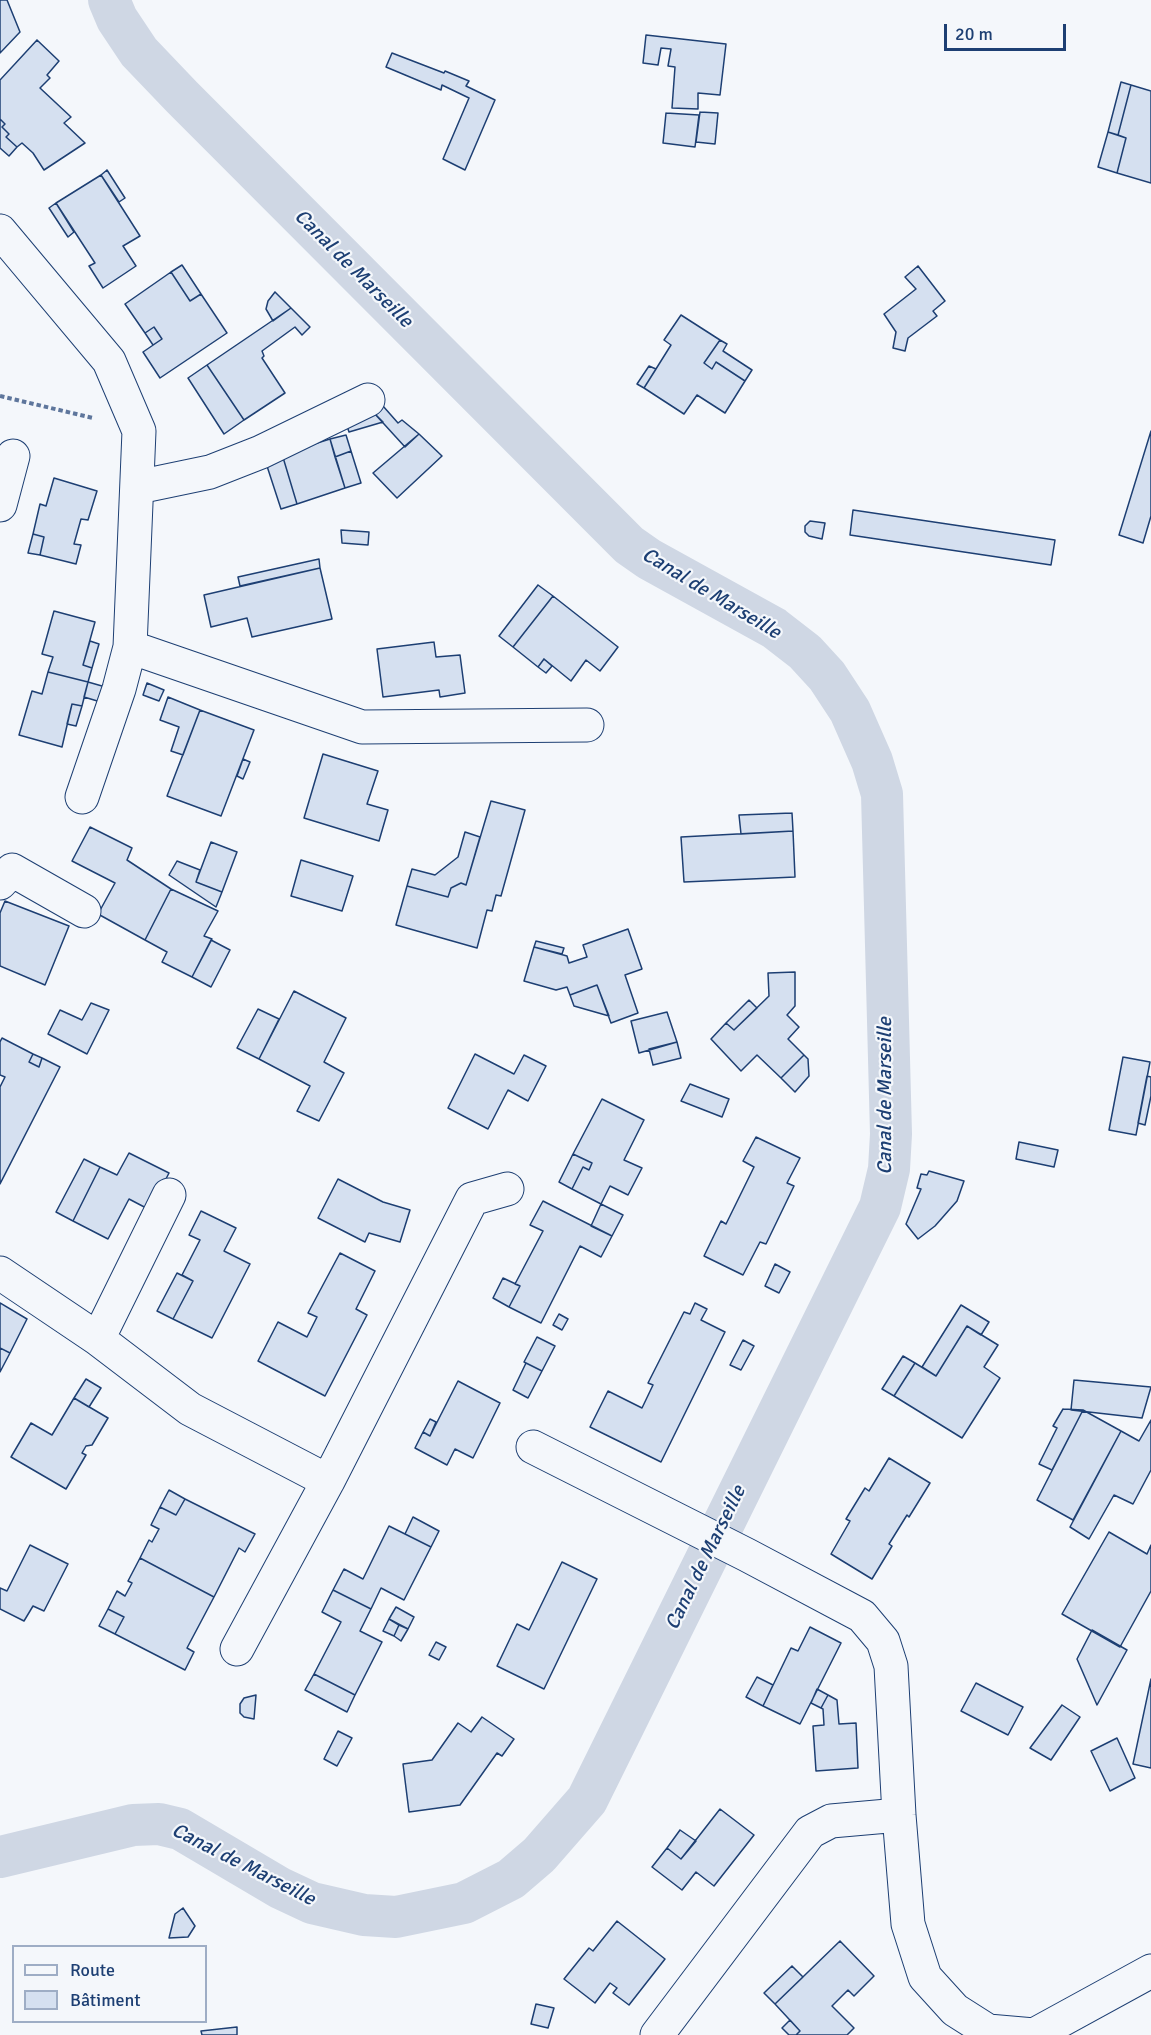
<!DOCTYPE html>
<meta charset="utf-8">
<style>
body{margin:0}
#map{position:relative;width:1151px;height:2035px;overflow:hidden;background:#f4f7fb;font-family:Signika,sans-serif}
canvas{display:block}
.legend{position:absolute;left:12px;top:1945px;width:195px;height:78px;box-sizing:border-box;background:#f4f7fb;border:2px solid #9eadc5;margin:0;padding:8px 10px;list-style:none;font-size:18px;color:#1d3f73}
.legend li{display:flex;align-items:center;gap:12px;height:30px}
.legend b{width:30px;border:2px solid #9eadc5}
.scale{position:absolute;left:944px;top:24px;width:122px;height:27px;box-sizing:border-box;border:3px solid #1d3f73;border-top:0;padding-left:8px;font-size:18px;line-height:21px;white-space:nowrap;color:#1d3f73;-webkit-text-stroke:4px #f4f7fb;paint-order:stroke}
</style>
<div id="map">
<canvas width="1151" height="2035"></canvas>
<ul class="legend">
<li><b style="height:8px;background:#f4f7fb"></b>Route</li>
<li><b style="height:16px;background:#d5e0f0"></b>Bâtiment</li>
</ul>
<div class="scale">20 m</div>
</div>
<script>
const g = document.querySelector('canvas').getContext('2d');
g.lineJoin = 'round';
const toPath = rows => new Path2D(rows.map(r => 'M' + r).join(''));
function strokePath(path, color, width, dash) { g.strokeStyle = color; g.lineWidth = width; g.lineCap = dash ? 'butt' : 'round'; g.setLineDash(dash || []); g.stroke(path); }
function fill(path, color) { g.fillStyle = color; g.fill(path, 'evenodd'); }
function label(font, color, halo, rows, align = 'center') {
  g.font = font + ' Signika,sans-serif'; g.lineWidth = 4.5; g.setLineDash([]); g.textBaseline = 'middle'; g.strokeStyle = halo; g.fillStyle = color; for (const [text, x, y, turn = 0] of rows) {
    g.save(); g.translate(x, y); g.rotate((+turn || 0) * Math.PI / 180); g.textAlign = isNaN(turn) ? turn : align; if (halo) g.strokeText(text, 0, 0); g.fillText(text, 0, 0); g.restore();
  }
}
strokePath(toPath([
 [0,1857,133,1825,159,1824,180,1829,280,1888,312,1903,364,1915,396,1917,464,1903,511,1879,539,1855,587,1800,880,1207,889,1169,891,1134,882,794,872,761,850,711,827,676,805,652,774,628,649,559,629,545,182,97,139,52,117,19,109,0]
]), '#cfd7e4', 42);
const building = toPath([
 [0,0,7,0,20,32,0,53,0,0],
 [646,35,726,44,720,95,698,93,698,109,672,108,675,67,668,66,671,49,661,48,658,65,643,63,646,35],
 [37,40,59,61,47,75,50,78,40,88,71,117,64,123,85,143,44,170,33,153,22,143,17,147,6,137,9,134,2,127,5,124,0,119,0,80,37,40],
 [392,53,444,73,445,71,469,81,466,86,495,100,465,170,443,159,469,98,442,85,441,90,386,67,392,53],
 [1121,82,1131,85,1118,135,1108,132,1121,82],
 [1131,85,1151,91,1151,183,1117,173,1126,138,1118,135,1131,85],
 [700,112,718,113,715,144,696,142,700,112],
 [666,113,699,115,695,147,663,143,666,113],
 [0,119,5,124,2,127,9,134,6,137,17,147,9,156,0,148,0,119],
 [1108,132,1126,138,1117,173,1098,167,1108,132],
 [107,170,125,198,119,202,101,175,107,170],
 [101,175,140,236,123,246,136,266,103,288,89,266,95,263,56,203,101,175],
 [56,203,74,232,68,237,49,208,56,203],
 [182,265,201,294,190,301,171,272,182,265],
 [918,266,945,301,933,311,937,316,908,338,905,351,893,348,896,332,884,314,916,289,905,277,918,266],
 [171,272,190,301,201,294,227,333,160,378,143,352,162,339,154,327,145,333,125,304,171,272],
 [275,292,291,308,273,321,266,309,268,301,275,292],
 [291,308,310,327,302,335,295,327,262,351,264,356,262,358,285,393,244,420,207,365,291,308],
 [681,315,720,340,704,363,712,369,716,362,745,381,725,413,697,395,684,414,644,388,671,345,664,340,681,315],
 [154,327,162,339,153,345,145,333,154,327],
 [720,340,727,344,723,351,752,370,745,381,716,362,712,369,704,363,720,340],
 [207,365,244,420,224,434,188,378,207,365],
 [649,366,656,369,644,388,637,384,649,366],
 [383,406,398,423,402,420,419,434,405,447,374,413,383,406],
 [374,413,383,422,349,432,345,420,374,413],
 [1151,431,1151,516,1143,543,1119,535,1151,431],
 [419,434,442,456,397,498,373,473,419,434],
 [346,435,351,451,335,457,330,439,346,435],
 [330,439,345,488,297,504,282,454,330,439],
 [351,451,361,483,345,488,335,457,351,451],
 [282,454,297,504,281,509,265,460,282,454],
 [54,478,97,491,88,520,81,519,74,544,81,545,76,564,40,555,44,537,33,534,40,504,46,506,54,478],
 [853,510,1055,540,1051,565,850,535,853,510],
 [810,521,825,523,822,539,809,536,805,532,805,526,810,521],
 [341,530,369,532,368,545,342,543,341,530],
 [33,534,44,537,40,555,28,553,33,534],
 [319,559,320,568,240,586,238,577,319,559],
 [320,568,332,619,252,637,247,618,211,627,204,595,320,568],
 [538,585,553,596,513,647,499,636,538,585],
 [553,596,618,647,600,671,586,660,571,681,544,659,538,667,513,647,553,596],
 [54,611,95,622,83,665,92,668,88,682,48,672,53,657,42,654,54,611],
 [90,641,99,644,92,668,83,665,90,641],
 [434,642,436,657,460,655,465,693,440,697,439,690,383,697,377,649,434,642],
 [544,659,552,666,546,673,538,667,544,659],
 [48,672,88,682,82,706,72,704,62,747,19,735,32,691,42,694,48,672],
 [88,682,109,688,104,703,84,697,88,682],
 [147,683,164,690,159,701,143,695,147,683],
 [168,697,200,710,183,755,171,751,179,727,160,720,168,697],
 [72,704,82,706,76,726,67,724,72,704],
 [200,710,254,730,221,816,167,796,200,710],
 [323,754,378,771,367,804,388,810,379,841,304,818,323,754],
 [243,759,250,762,243,779,237,776,243,759],
 [491,801,525,810,501,896,496,895,492,911,487,910,477,948,396,925,407,886,448,897,451,888,461,883,466,885,491,801],
 [792,813,793,831,741,834,739,815,792,813],
 [90,827,132,848,127,860,171,889,145,940,98,914,115,883,72,861,90,827],
 [793,831,795,877,684,882,681,837,793,831],
 [465,832,480,837,466,885,461,883,451,888,448,897,407,886,412,869,435,875,458,857,465,832],
 [211,842,237,852,222,892,196,882,211,842],
 [301,860,353,876,342,911,291,896,301,860],
 [177,861,200,870,196,882,222,892,216,907,169,875,177,861],
 [171,889,218,911,204,936,212,939,192,977,162,962,167,952,145,940,171,889],
 [5,901,69,926,45,985,0,966,0,913,5,901],
 [628,929,642,969,625,975,638,1013,611,1023,597,985,570,995,567,987,556,990,524,981,534,947,567,956,569,963,587,957,583,945,628,929],
 [211,940,230,950,211,987,192,977,211,940],
 [536,941,564,948,562,954,534,947,536,941],
 [795,972,795,1006,787,1015,799,1027,788,1039,804,1055,781,1078,757,1055,741,1071,711,1039,726,1023,734,1030,769,996,768,973,795,972],
 [597,985,609,1016,574,1006,570,995,597,985],
 [294,991,346,1018,324,1062,344,1073,319,1121,297,1111,310,1086,259,1059,294,991],
 [749,1000,757,1008,734,1030,726,1023,749,1000],
 [91,1003,109,1010,87,1054,48,1034,60,1010,82,1020,91,1003],
 [258,1009,279,1019,259,1059,237,1048,258,1009],
 [667,1012,677,1042,639,1053,631,1021,667,1012],
 [2,1038,33,1054,29,1062,39,1067,42,1058,60,1067,0,1184,0,1087,5,1077,0,1075,0,1042,2,1038],
 [677,1042,681,1058,653,1065,649,1049,677,1042],
 [33,1054,42,1058,39,1067,29,1062,33,1054],
 [475,1054,514,1074,524,1055,546,1066,528,1101,508,1090,488,1129,448,1108,475,1054],
 [804,1055,808,1059,809,1076,795,1092,781,1078,804,1055],
 [1123,1057,1150,1062,1136,1135,1109,1130,1123,1057],
 [1147,1076,1151,1077,1151,1096,1145,1125,1138,1123,1147,1076],
 [690,1084,729,1099,722,1117,681,1101,690,1084],
 [602,1099,644,1120,624,1160,642,1168,628,1195,610,1186,601,1204,572,1189,583,1167,589,1170,592,1163,573,1154,602,1099],
 [756,1137,800,1158,787,1183,794,1186,766,1244,760,1242,743,1275,704,1256,721,1221,726,1224,754,1167,743,1161,756,1137],
 [1019,1142,1058,1150,1054,1167,1016,1159,1019,1142],
 [129,1153,169,1173,150,1210,129,1199,108,1239,73,1221,100,1167,117,1175,129,1153],
 [573,1154,592,1163,589,1170,583,1167,572,1189,559,1182,573,1154],
 [84,1159,100,1167,73,1221,56,1212,84,1159],
 [929,1171,964,1181,957,1201,935,1226,918,1239,906,1224,921,1189,917,1188,921,1174,927,1175,929,1171],
 [338,1179,383,1202,410,1210,400,1242,369,1233,365,1242,318,1218,338,1179],
 [543,1201,612,1236,601,1257,580,1246,541,1323,509,1307,520,1286,515,1284,543,1231,530,1225,543,1201],
 [601,1204,623,1215,612,1236,591,1226,601,1204],
 [201,1211,236,1228,224,1251,250,1264,212,1338,173,1319,193,1281,182,1275,200,1240,189,1235,201,1211],
 [340,1253,375,1271,356,1309,367,1315,325,1396,258,1361,278,1322,307,1337,317,1317,308,1313,340,1253],
 [775,1264,790,1272,779,1293,765,1286,775,1264],
 [177,1273,193,1281,173,1319,157,1311,177,1273],
 [503,1278,520,1286,509,1307,493,1298,503,1278],
 [0,1303,27,1319,10,1353,0,1348,0,1303],
 [695,1303,707,1309,701,1320,725,1332,661,1462,590,1427,608,1391,642,1408,653,1385,648,1383,684,1312,690,1314,695,1303],
 [961,1305,989,1322,981,1335,967,1326,936,1376,922,1367,961,1305],
 [559,1314,568,1319,562,1330,553,1325,559,1314],
 [967,1326,998,1345,984,1367,1000,1378,962,1438,894,1396,915,1363,936,1376,967,1326],
 [537,1337,555,1346,542,1371,524,1362,537,1337],
 [743,1340,754,1346,741,1370,730,1365,743,1340],
 [0,1348,10,1353,0,1372,0,1348],
 [903,1356,915,1363,894,1396,882,1389,903,1356],
 [526,1363,542,1371,528,1398,513,1390,526,1363],
 [86,1379,101,1388,89,1407,74,1398,86,1379],
 [1074,1380,1151,1387,1142,1418,1071,1410,1074,1380],
 [458,1381,500,1403,473,1458,455,1449,447,1465,415,1448,423,1432,430,1436,458,1381],
 [74,1398,108,1418,92,1445,86,1446,82,1453,86,1455,66,1489,11,1457,31,1423,52,1435,74,1398],
 [1063,1409,1083,1410,1052,1470,1039,1464,1057,1428,1053,1426,1063,1409],
 [1083,1410,1121,1431,1073,1520,1037,1500,1083,1410],
 [430,1419,436,1422,430,1436,423,1432,430,1419],
 [1151,1420,1151,1470,1133,1504,1114,1495,1089,1539,1070,1527,1121,1431,1139,1441,1151,1420],
 [889,1458,930,1483,909,1517,907,1515,889,1544,892,1546,872,1579,831,1554,850,1521,846,1519,865,1488,869,1491,889,1458],
 [169,1490,185,1499,176,1515,160,1507,169,1490],
 [185,1499,255,1534,245,1552,239,1548,214,1597,140,1558,149,1540,152,1542,159,1529,151,1525,160,1507,176,1515,185,1499],
 [413,1517,439,1531,431,1547,405,1534,413,1517],
 [389,1526,431,1547,404,1600,381,1588,371,1609,333,1590,344,1569,363,1579,389,1526],
 [1109,1532,1147,1554,1151,1545,1151,1591,1120,1647,1062,1614,1109,1532],
 [30,1545,68,1564,44,1611,33,1606,24,1621,0,1609,0,1588,7,1591,30,1545],
 [140,1558,214,1597,187,1648,194,1652,185,1670,115,1634,124,1617,108,1609,117,1591,125,1596,132,1583,128,1581,140,1558],
 [562,1562,597,1579,544,1689,497,1666,517,1624,529,1630,562,1562],
 [333,1590,371,1609,360,1631,382,1642,355,1695,314,1674,341,1622,322,1612,333,1590],
 [396,1607,414,1617,408,1629,389,1619,396,1607],
 [108,1609,124,1617,115,1634,99,1626,108,1609],
 [389,1619,399,1625,394,1636,383,1631,389,1619],
 [399,1625,408,1629,401,1641,394,1636,399,1625],
 [810,1627,841,1643,800,1724,763,1706,791,1648,798,1651,810,1627],
 [1092,1630,1127,1650,1097,1705,1077,1659,1092,1630],
 [436,1642,446,1647,439,1660,429,1655,436,1642],
 [314,1674,355,1695,347,1712,305,1690,314,1674],
 [757,1677,773,1685,763,1706,746,1697,757,1677],
 [1151,1679,1151,1768,1133,1764,1151,1679],
 [976,1683,1023,1707,1008,1735,961,1711,976,1683],
 [817,1689,828,1695,821,1708,811,1703,817,1689],
 [256,1695,254,1719,244,1717,240,1713,240,1704,244,1698,256,1695],
 [828,1695,837,1700,839,1724,856,1723,858,1768,816,1771,813,1726,824,1725,823,1709,821,1708,828,1695],
 [1062,1705,1080,1717,1051,1760,1030,1748,1062,1705],
 [482,1717,514,1739,502,1756,497,1753,460,1805,409,1812,403,1764,432,1760,458,1723,471,1732,482,1717],
 [338,1731,352,1738,337,1766,324,1759,338,1731],
 [1117,1738,1135,1778,1110,1791,1091,1751,1117,1738],
 [720,1809,754,1835,714,1886,696,1872,682,1890,652,1867,667,1848,681,1859,720,1809],
 [680,1830,696,1841,681,1859,667,1848,680,1830],
 [183,1908,195,1926,188,1937,169,1938,175,1914,183,1908],
 [617,1921,665,1959,629,2005,613,1993,617,1988,610,1983,595,2003,564,1979,589,1948,593,1951,617,1921],
 [840,1941,874,1976,854,1996,848,1990,832,2006,854,2028,847,2035,796,2035,800,2031,775,2004,840,1941],
 [792,1966,803,1977,775,2004,764,1993,792,1966],
 [536,2004,554,2008,548,2028,531,2024,536,2004],
 [790,2020,800,2031,796,2035,789,2035,782,2028,790,2020],
 [237,2027,237,2035,202,2035,201,2031,237,2027]
]);
fill(building, '#d5e0f0');
strokePath(building, '#1d3f73', 1.5);
const minor = toPath([
 [0,231,109,361,139,431,130,647,119,689,82,797],
 [138,487,210,472,261,452,368,400],
 [0,505,13,456],
 [130,647,362,727,587,725],
 [0,883,12,870,84,911],
 [0,1273,98,1339,190,1409,328,1481],
 [98,1339,169,1195],
 [533,1447,747,1555,862,1616,883,1641,891,1666,899,1815,908,1924,925,1977,955,2010,988,2031,1034,2035],
 [237,1649,328,1481,472,1199,507,1189],
 [657,2035,810,1832,831,1821,899,1815],
 [1034,2035,1151,1971]
]);
strokePath(minor, '#1d3f73', 35);
strokePath(toPath([
 [0,396,93,418]
]), '#5e769c', 4, [4.5, 3]);
strokePath(minor, '#f4f7fb', 33);
label('italic 20px', '#1d3f73', '#f4f7fb', [
 ["Canal de Marseille",353,269,45],
 ["Canal de Marseille",711,594,31],
 ["Canal de Marseille",886,1096,-90],
 ["Canal de Marseille",706,1558,-64],
 ["Canal de Marseille",243,1865,27]
]);
</script>
